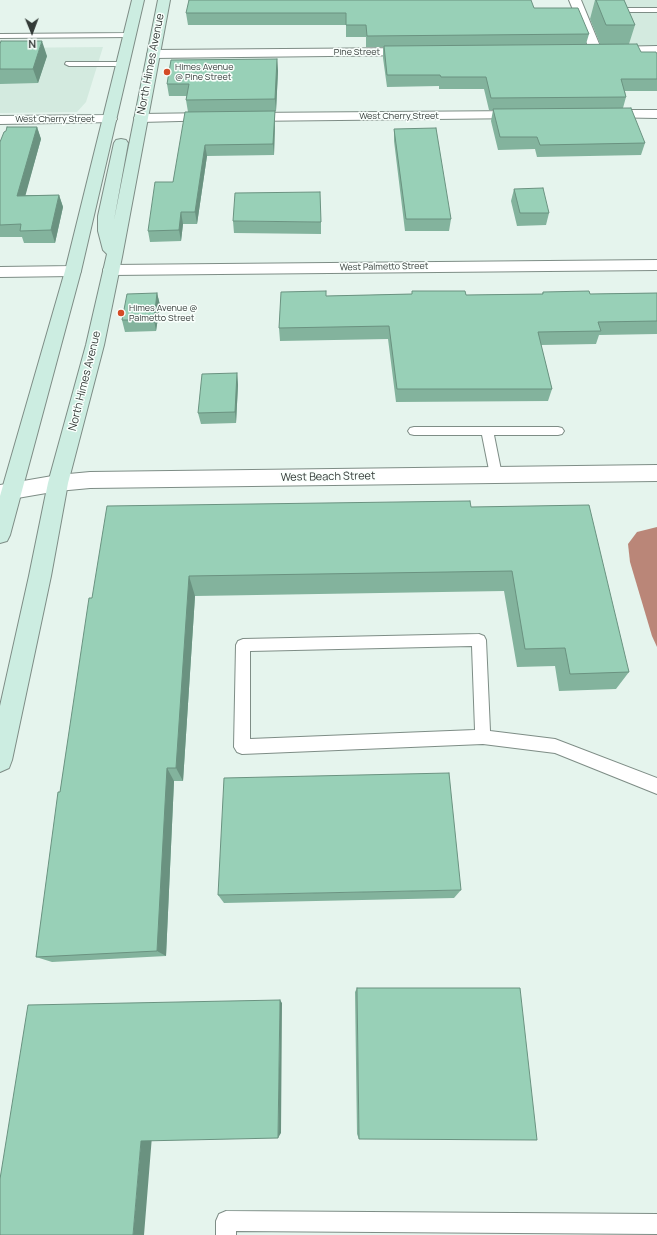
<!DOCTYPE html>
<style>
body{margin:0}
#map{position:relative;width:657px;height:1235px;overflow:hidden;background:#e5f4ed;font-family:Manrope,sans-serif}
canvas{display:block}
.north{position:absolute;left:12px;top:12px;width:40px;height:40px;-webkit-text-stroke:3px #f9fffc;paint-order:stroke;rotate:179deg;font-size:11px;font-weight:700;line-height:16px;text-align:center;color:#343b38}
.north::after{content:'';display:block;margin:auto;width:14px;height:18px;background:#343b38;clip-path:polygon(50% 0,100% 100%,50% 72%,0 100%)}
</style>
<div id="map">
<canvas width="657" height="1235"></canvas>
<div class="north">N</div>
</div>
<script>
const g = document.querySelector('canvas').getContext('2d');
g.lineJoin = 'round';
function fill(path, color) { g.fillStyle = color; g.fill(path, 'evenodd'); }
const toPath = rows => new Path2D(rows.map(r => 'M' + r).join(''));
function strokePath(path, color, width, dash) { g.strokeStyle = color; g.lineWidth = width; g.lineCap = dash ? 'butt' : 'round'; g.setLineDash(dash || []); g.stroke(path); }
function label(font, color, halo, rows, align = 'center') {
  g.font = font + ' Manrope,sans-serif'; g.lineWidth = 3; g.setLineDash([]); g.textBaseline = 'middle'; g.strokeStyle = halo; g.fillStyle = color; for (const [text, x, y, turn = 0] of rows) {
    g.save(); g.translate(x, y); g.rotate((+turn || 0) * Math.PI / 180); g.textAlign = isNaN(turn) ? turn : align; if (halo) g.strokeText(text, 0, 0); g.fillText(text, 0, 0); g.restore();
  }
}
fill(toPath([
 [581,0,657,0,657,46,617,47,604,43,599,40],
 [103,47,86,102,77,112,0,113,0,48]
]), '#d3eadf');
fill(toPath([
 [657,527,657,647,652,636,630,562,628,544,637,532]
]), '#ba8678');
const lane = toPath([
 [616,8,657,8,657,12,619,12,615,10,616,8],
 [129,33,133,35,132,37,0,38,0,34,129,33],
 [66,62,123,62,127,64,123,66,69,66,65,64,66,62],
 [414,427,558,427,562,428,564,431,562,434,558,435,494,435,502,475,500,478,496,480,492,478,490,475,482,435,414,435,410,434,408,431,410,428,414,427],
 [479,634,484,636,486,640,490,731,555,739,657,778,657,794,555,753,483,744,242,754,237,752,234,747,236,645,238,641,243,639,479,634],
 [472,646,475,730,250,739,250,651,472,646],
 [226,1211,657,1214,657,1234,236,1231,236,1235,216,1235,216,1221,219,1214,226,1211]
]);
const street = toPath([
 [569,0,581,0,602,51,600,54,596,55,592,54,590,51,569,0],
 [657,46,657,54,610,55,606,54,604,51,606,48,610,47,657,46],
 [414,48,418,49,420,52,418,55,153,58,149,57,147,54,149,51,153,50,414,48],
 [604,110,657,110,657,118,599,117,597,114,599,111,604,110],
 [521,111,526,112,528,115,526,118,246,121,241,120,239,117,241,114,246,113,521,111],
 [213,113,218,114,220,117,218,120,141,122,136,121,134,118,136,115,141,114,213,113],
 [110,115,115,116,117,119,115,122,0,124,0,116,110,115],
 [657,260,657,270,111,275,105,274,103,270,105,266,111,265,657,260],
 [73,266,79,267,81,271,79,275,73,276,0,277,0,267,73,266],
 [657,465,657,481,90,488,58,491,0,501,0,485,58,475,90,472,657,465]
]);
const secondary = toPath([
 [132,0,144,0,81,271,10,535,7,541,0,543,0,496,65,271,132,0],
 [158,0,170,0,122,257,104,345,68,483,51,576,12,760,9,768,0,772,0,706,29,576,48,483,86,345,107,254,103,250,98,231,98,216,114,143,116,140,121,139,126,140,128,143,114,220,158,0]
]);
strokePath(lane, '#7e8d86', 2);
strokePath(street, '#7e8d86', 2);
strokePath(secondary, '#7e8d86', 2);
fill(lane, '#fff');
fill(street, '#fff');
fill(secondary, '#ccede1');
fill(toPath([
 [595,0,624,0,635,25,629,44,641,52,657,54,657,91,625,91,626,97,623,108,645,143,641,155,537,157,535,149,498,150,491,121,493,110,489,110,484,89,439,89,439,86,387,87,383,58,383,47,366,47,366,37,346,37,346,25,188,25,186,13,534,8,589,34,586,44,600,44,590,19],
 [0,44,47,56,38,83,0,84],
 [277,59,278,71,276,111,275,111,275,122,274,155,207,156,197,224,183,224,181,241,150,242,148,231,173,182,188,112,186,100,187,96,169,96,167,84],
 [37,127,41,139,25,195,59,195,63,207,55,243,24,243,22,237,0,237,0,142],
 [394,129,451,219,449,231,405,231,394,141],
 [514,189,549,213,546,225,517,226,511,201],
 [233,221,321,222,321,234,234,233],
 [412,291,466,295,542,294,543,292,590,294,657,293,657,334,599,335,596,344,541,345,552,389,548,401,396,402,388,339,280,341,279,328,326,296,412,294],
 [157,293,160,305,156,331,125,332,122,320],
 [237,373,238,385,236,423,201,424,198,413],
 [471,507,629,672,616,689,559,691,555,666,517,667,504,591,195,596,183,781,174,781,166,956,52,962,36,957,60,792,92,598],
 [461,890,454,898,224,903,218,895],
 [357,988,359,1139,357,1134,355,992]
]), '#83b39d');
fill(toPath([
 [42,41,47,56,38,83,33,69],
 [277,59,278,71,276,111,275,99],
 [275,111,275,122,274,155,273,144],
 [37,127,41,139,22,208,17,196],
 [205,145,207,156,197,224,195,212],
 [59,195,63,207,55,243,51,230],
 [181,212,183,224,181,241,179,230],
 [157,293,160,305,156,331,154,320],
 [237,373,238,385,236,423,235,412],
 [189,576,195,596,183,781,176,768],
 [167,768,174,781,166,956,157,951],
 [280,1000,282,1003,281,1133,278,1138],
 [152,1136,144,1235,133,1235,141,1141]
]), '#6a9280');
const building = toPath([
 [189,0,531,0,534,8,578,8,589,34,367,36,366,25,346,25,346,13,186,13,189,0],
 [596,0,624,0,635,25,606,25,596,0],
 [1,41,42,41,33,69,0,69,0,44,1,41],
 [637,44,641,52,656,52,657,54,657,79,621,79,626,97,491,98,486,77,441,77,440,75,387,75,384,46,637,44],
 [277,59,275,99,186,100,189,84,167,84,171,60,277,59],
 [631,108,645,143,540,145,537,137,500,137,493,109,631,108],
 [275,111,273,144,205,145,195,212,181,212,179,230,148,231,155,182,173,182,185,112,275,111],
 [7,127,37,127,17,196,59,195,51,230,20,231,21,224,0,225,0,142,4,132,6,131,7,127],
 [436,128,451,219,406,219,394,129,436,128],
 [543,188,549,213,520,213,514,189,543,188],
 [320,192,321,222,233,221,235,193,320,192],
 [326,291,326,296,412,294,412,291,465,291,466,295,543,294,543,292,589,291,590,294,657,293,657,321,598,322,601,331,538,332,552,389,397,389,389,326,279,328,281,292,326,291],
 [157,293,154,320,122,320,127,294,157,293],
 [237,373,235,412,198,413,202,374,237,373],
 [470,501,471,507,589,505,629,672,570,674,565,648,525,649,512,571,189,576,176,768,167,768,157,951,36,957,58,792,60,792,89,598,92,598,107,506,470,501],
 [449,773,461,890,218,895,224,778,449,773],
 [357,988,520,988,537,1140,359,1139,357,988],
 [280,1000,278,1138,141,1141,133,1235,0,1235,0,1179,28,1005,280,1000]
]);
fill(building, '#98d0b7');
strokePath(building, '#6a9280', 1);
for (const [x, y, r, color] of [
 [167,72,4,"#d44b26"],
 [121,313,4,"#d44b26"]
]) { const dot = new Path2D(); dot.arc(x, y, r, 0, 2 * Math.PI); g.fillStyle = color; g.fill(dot); strokePath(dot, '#f9fffc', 1.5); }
label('9px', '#343b38', '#f9fffc', [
 ["Pine Street",357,52],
 ["West Cherry Street",399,116],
 ["West Cherry Street",55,119],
 ["West Palmetto Street",384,267,-1]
]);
label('9px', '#343b38', '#f9fffc', [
 ["Himes Avenue",175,67],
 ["@ Pine Street",175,77],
 ["Himes Avenue @",129,308],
 ["Palmetto Street",129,318]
], 'left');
label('11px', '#343b38', '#f9fffc', [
 ["North Himes Avenue",151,64,-79],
 ["North Himes Avenue",85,381,-76],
 ["West Beach Street",328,477,-1]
]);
</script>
